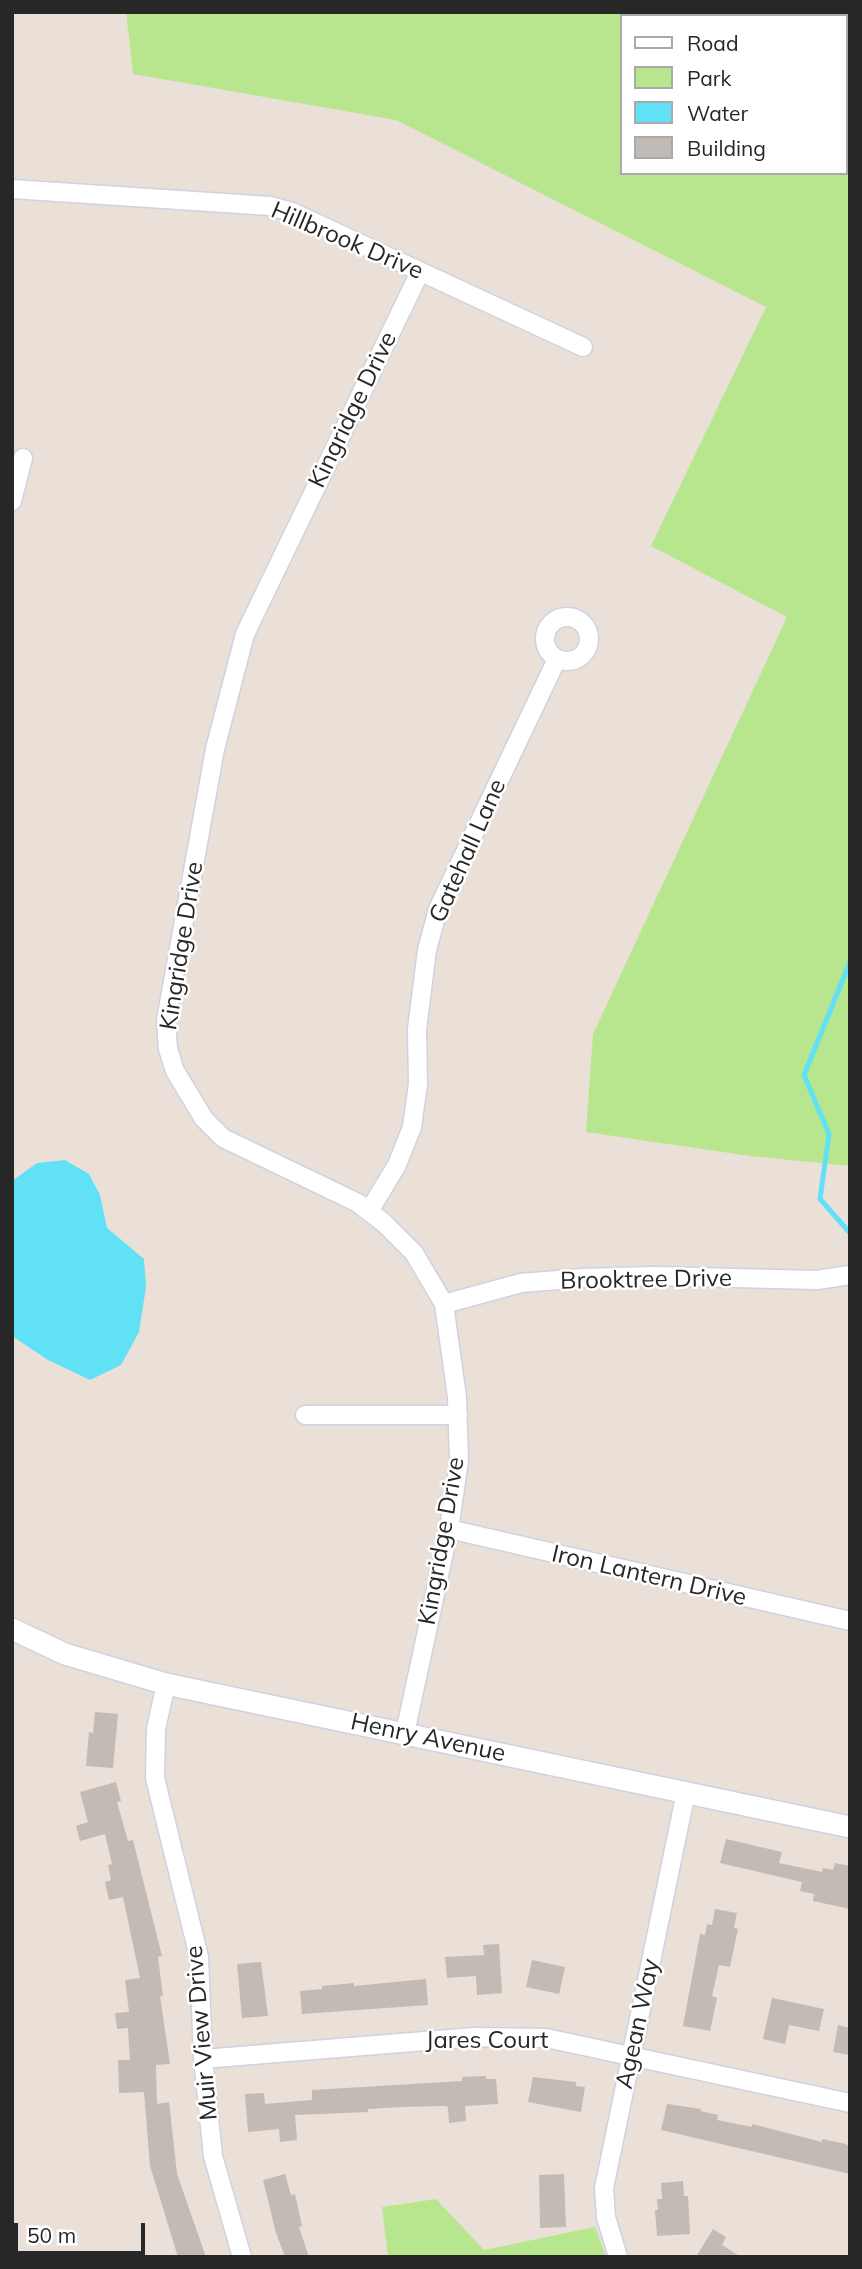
<!DOCTYPE html>
<style>
body{margin:0}
#map{position:relative;width:862px;height:2269px;overflow:hidden;background:#ebe0d7;font-family:Mulish,sans-serif}
canvas{display:block}
.frame{position:absolute;inset:0;border:14px solid #272727;pointer-events:none}
.legend{position:absolute;left:620px;top:14px;width:228px;height:161px;box-sizing:border-box;background:#fff;border:2px solid #a9a9a9;margin:0;padding:9px 12px;list-style:none;font-size:21px;color:#272727}
.legend li{display:flex;align-items:center;gap:14px;height:35px}
.legend b{width:35px;border:2px solid #a9a9a9}
.scale{position:absolute;left:14px;top:2223px;width:131px;height:32px;box-sizing:border-box;border:4px solid #272727;border-top:0;padding-left:9px;font-size:21px;line-height:24px;white-space:nowrap;color:#272727;-webkit-text-stroke:5px #fff;paint-order:stroke}
</style>
<div id="map">
<canvas width="862" height="2269"></canvas>
<div class="frame"></div>
<ul class="legend">
<li><b style="height:9px;background:#fff"></b>Road</li>
<li><b style="height:19px;background:#b8e68f"></b>Park</li>
<li><b style="height:19px;background:#61e1f6"></b>Water</li>
<li><b style="height:19px;background:#c2bab4"></b>Building</li>
</ul>
<div class="scale">50 m</div>
</div>
<script>
const g = document.querySelector('canvas').getContext('2d');
g.lineJoin = 'round';
function fill(path, color) { g.fillStyle = color; g.fill(path, 'evenodd'); }
const toPath = rows => new Path2D(rows.map(r => 'M' + r).join(''));
function strokePath(path, color, width, dash) { g.strokeStyle = color; g.lineWidth = width; g.lineCap = dash ? 'butt' : 'round'; g.setLineDash(dash || []); g.stroke(path); }
function label(font, color, halo, rows, align = 'center') {
  g.font = font + ' Mulish,sans-serif'; g.lineWidth = 5; g.setLineDash([]); g.textBaseline = 'middle'; g.strokeStyle = halo; g.fillStyle = color; for (const [text, x, y, turn = 0] of rows) {
    g.save(); g.translate(x, y); g.rotate((+turn || 0) * Math.PI / 180); g.textAlign = isNaN(turn) ? turn : align; if (halo) g.strokeText(text, 0, 0); g.fillText(text, 0, 0); g.restore();
  }
}
fill(toPath([
 [126,12,836,12,840,16,622,16,622,173,846,173,846,21,850,24,850,1166,750,1156,586,1132,593,1034,787,617,651,546,766,307,396,120,133,74],
 [436,2199,484,2250,595,2227,606,2257,388,2257,382,2207]
]), '#b8e68f');
fill(toPath([
 [65,1160,89,1174,100,1195,107,1228,144,1259,146,1287,139,1332,121,1365,90,1380,48,1360,12,1336,12,1181,37,1163]
]), '#61e1f6');
strokePath(toPath([
 [801,12,804,16],
 [846,54,850,57],
 [850,962,804,1075,829,1134,820,1199,850,1233]
]), '#61e1f6', 5);
fill(toPath([
 [95,1712,118,1714,113,1768,86,1766,89,1732,93,1733],
 [116,1782,121,1801,117,1802,128,1841,133,1840,162,1956,158,1957,163,1996,160,1996,170,2064,156,2065,157,2104,169,2102,177,2174,206,2257,178,2257,150,2166,144,2092,119,2093,118,2060,130,2060,128,2028,117,2029,115,2013,129,2012,125,1980,140,1978,123,1897,109,1900,105,1882,111,1880,108,1865,112,1864,105,1834,80,1841,76,1826,88,1822,80,1792],
 [726,1839,782,1852,779,1863,822,1872,823,1868,833,1870,835,1863,850,1866,850,1909,813,1901,814,1894,800,1891,802,1882,720,1863],
 [715,1909,737,1913,734,1928,738,1929,730,1967,719,1965,712,1996,717,1998,710,2031,683,2026,700,1934,705,1935,707,1924,712,1925],
 [499,1944,502,1993,477,1995,476,1976,447,1978,445,1957,484,1955,483,1945],
 [532,1960,565,1967,559,1994,526,1987],
 [261,1962,268,2016,242,2018,237,1964],
 [426,1979,428,2005,302,2014,300,1991,322,1989,322,1986,354,1983,354,1986],
 [772,1998,824,2009,819,2031,789,2025,785,2044,763,2039],
 [838,2025,850,2028,850,2055,833,2052],
 [486,2076,486,2079,496,2079,498,2104,465,2106,466,2121,449,2123,448,2107,445,2106,401,2107,368,2109,368,2112,295,2115,297,2140,280,2142,279,2129,248,2132,245,2094,264,2093,265,2104,312,2100,312,2090,462,2081,462,2077],
 [533,2077,576,2082,576,2086,585,2087,581,2112,528,2102],
 [667,2104,701,2109,700,2111,718,2115,717,2120,752,2127,752,2124,822,2142,822,2139,846,2144,850,2148,850,2174,661,2130],
 [285,2174,291,2195,295,2194,302,2226,299,2227,309,2257,285,2257,276,2233,263,2180],
 [564,2174,566,2227,540,2228,539,2175],
 [683,2181,684,2196,688,2196,690,2234,657,2236,655,2210,658,2210,657,2199,662,2199,661,2183],
 [713,2229,726,2237,722,2245,741,2257,696,2257]
]), '#c2bab4');
const minor = toPath([
 [12,189,270,206,292,212,583,347],
 [12,501,23,458],
 '545 639a22 22 0 1 1 44 0a22 22 0 1 1-44 0Z',
 [369,1211,397,1165,412,1127,418,1084,417,1029,427,950,438,909,557,659],
 [444,1304,521,1283,582,1278,653,1276,817,1280,850,1275],
 [305,1415,458,1415],
 [449,1529,850,1621],
 [166,1684,156,1729,155,1778,199,1957,203,2059,213,2156,242,2257],
 [405,1733,449,1529,459,1461,457,1397,444,1304,414,1253,384,1223,358,1203,223,1138,204,1119,175,1071,168,1049,166,1020,215,749,245,634,420,272],
 [203,2059,474,2037,546,2038,850,2103],
 [618,2257,606,2217,604,2188,686,1792]
]);
const tertiary = toPath([
 [12,1629,65,1654,166,1684,850,1827]
]);
strokePath(minor, '#ccd3e2', 21);
strokePath(tertiary, '#ccd3e2', 24);
strokePath(minor, '#fff', 18);
strokePath(tertiary, '#fff', 21);
label('24px', '#272727', '#fff', [
 ["Hillbrook Drive",347,241,23],
 ["Kingridge Drive",353,410,-64],
 ["Gatehall Lane",468,851,-66],
 ["Kingridge Drive",182,946,-81],
 ["Brooktree Drive",646,1280,-1],
 ["Kingridge Drive",442,1541,-80],
 ["Iron Lantern Drive",649,1576,13],
 ["Henry Avenue",428,1738,12],
 ["Agean Way",638,2024,-78],
 ["Muir View Drive",202,2033,-95],
 ["Jares Court",487,2041]
]);
</script>
